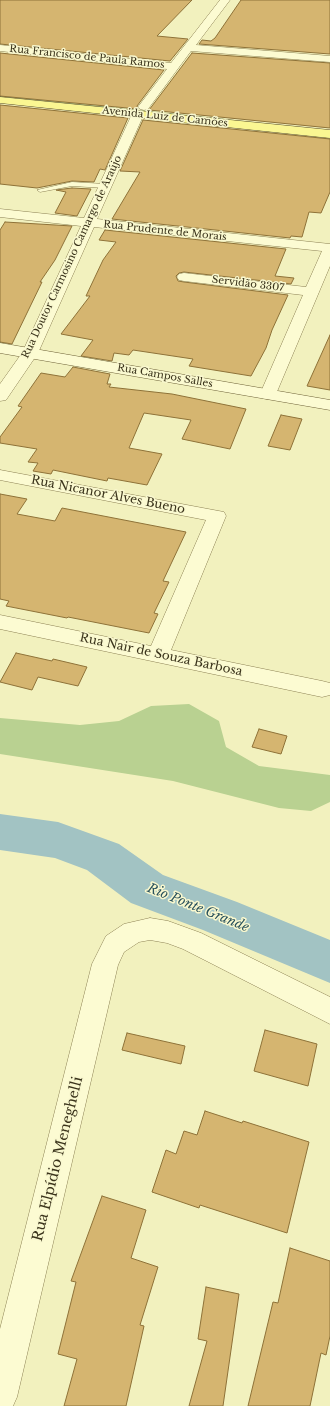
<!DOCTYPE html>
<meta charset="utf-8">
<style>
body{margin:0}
canvas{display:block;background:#f2f1be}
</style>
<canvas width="330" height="1406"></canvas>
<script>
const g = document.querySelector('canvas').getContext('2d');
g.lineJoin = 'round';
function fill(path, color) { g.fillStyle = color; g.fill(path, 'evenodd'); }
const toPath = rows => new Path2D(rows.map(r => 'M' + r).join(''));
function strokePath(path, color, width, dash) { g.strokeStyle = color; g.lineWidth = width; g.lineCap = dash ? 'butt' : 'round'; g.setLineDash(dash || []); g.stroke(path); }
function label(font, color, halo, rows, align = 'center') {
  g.font = font + ' "Libre Baskerville",serif'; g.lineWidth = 3; g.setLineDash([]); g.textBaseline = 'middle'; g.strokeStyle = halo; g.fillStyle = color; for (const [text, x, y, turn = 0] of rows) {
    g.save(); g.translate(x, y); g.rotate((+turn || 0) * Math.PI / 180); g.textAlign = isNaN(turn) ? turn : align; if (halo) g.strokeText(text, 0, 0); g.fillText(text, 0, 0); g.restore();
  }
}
fill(toPath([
 [0,95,319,129,0,97],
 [189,704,219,721,226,747,259,766,330,775,330,802,311,811,279,808,173,781,0,754,0,718,80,725,119,721,151,706]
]), '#b9d191');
fill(toPath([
 [0,814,58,822,119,844,163,875,237,902,330,940,330,983,203,930,131,903,87,870,55,858,0,850,0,814]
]), '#a2c3c3');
const building = toPath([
 [0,0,192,0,157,36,188,39,170,61,0,44,0,0],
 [241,0,330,0,330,54,199,44,202,40,211,41,215,38,241,0],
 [0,53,164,70,137,106,138,109,0,96,0,53],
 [192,53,330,63,330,128,149,110,192,53],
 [0,105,128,118,105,170,100,169,94,182,72,181,37,188,0,184,0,105],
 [143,120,330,139,330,192,321,213,309,212,302,237,291,236,290,238,112,219,140,172,120,171,143,120],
 [72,188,91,189,77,216,55,213,66,192,56,190,72,188],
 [5,222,72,226,55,260,40,282,42,282,12,344,0,342,0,230,5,222],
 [105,230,286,249,275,276,294,278,291,284,184,272,179,273,176,276,178,281,184,282,288,295,272,330,266,348,251,376,189,366,193,359,133,350,129,355,114,353,112,361,81,356,93,340,61,334,90,296,86,296,103,260,116,242,99,240,105,230],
 [330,335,330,390,307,386,330,335],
 [73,367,110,374,107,384,111,384,109,387,172,394,246,409,230,449,182,439,191,420,144,413,129,448,162,454,147,485,108,478,107,481,53,470,51,474,33,471,38,463,28,462,37,449,0,443,0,437,22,407,18,406,41,373,65,377,73,367],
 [281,415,302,419,290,450,268,446,281,415],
 [0,494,27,499,17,514,55,521,62,508,186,532,163,581,169,582,154,613,158,614,149,633,68,617,67,618,6,606,9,601,0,599,0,494],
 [16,653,52,661,53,659,87,667,78,686,38,677,32,690,0,682,16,653],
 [259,729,287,736,281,754,252,747,259,729],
 [265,1030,317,1044,308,1086,254,1071,265,1030],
 [127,1033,185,1046,181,1064,122,1050,127,1033],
 [205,1111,242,1123,243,1121,309,1142,287,1233,200,1205,199,1208,152,1192,166,1150,176,1154,184,1131,197,1135,205,1111],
 [102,1196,146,1210,131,1258,158,1267,140,1325,144,1326,126,1406,64,1406,77,1359,58,1354,76,1282,71,1281,102,1196],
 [290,1248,330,1261,330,1336,326,1355,321,1353,310,1406,248,1406,273,1302,278,1303,290,1248],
 [206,1287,239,1294,223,1406,189,1406,207,1341,198,1339,206,1287]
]);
fill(building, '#d5b570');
strokePath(building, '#8e7238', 1);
const lane = toPath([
 [72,182,105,184,108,186,105,188,72,186,40,192,37,190,72,182]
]);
const street = toPath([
 [220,0,230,0,196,45,330,56,330,62,191,51,148,109,144,110,140,109,138,107,167,69,0,51,0,45,171,63,220,0],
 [138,111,142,112,144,114,97,219,330,244,330,266,276,394,274,398,268,399,262,398,260,394,303,295,184,281,179,280,177,277,179,274,184,273,306,287,322,251,94,227,38,353,6,400,0,401,0,384,22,353,81,226,0,217,0,209,84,218,132,114,134,112,138,111],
 [0,470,224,512,226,516,171,650,322,681,330,683,330,695,322,697,0,629,0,615,151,646,206,520,0,480,0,470],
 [150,918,168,921,201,933,330,997,330,1024,183,949,167,943,150,940,139,942,124,952,118,965,17,1397,13,1406,0,1406,0,1329,92,964,106,936,124,924,150,918]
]);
const secondary = toPath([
 [0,343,330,400,330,410,0,353,0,343]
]);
const primary = toPath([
 [0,97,330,130,330,138,0,103,0,97]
]);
strokePath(lane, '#8d8255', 1);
strokePath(street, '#8d8255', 1);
strokePath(secondary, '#6e6238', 1);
strokePath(primary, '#5a4d2a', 1);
fill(lane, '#fcfbd2');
fill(street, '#fcfbd2');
fill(secondary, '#fcfbd2');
fill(primary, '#faf692');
label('10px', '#3a331b', '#f9f8cf', [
 ["Rua Francisco de Paula Ramos",87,57,6],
 ["Avenida Luiz de Camões",165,117,6],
 ["Rua Prudente de Morais",165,231,6],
 ["Rua Doutor Carmosino Camargo de Araújo",72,257,-65],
 ["Servidão 3307",248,284,7],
 ["Rua Campos Salles",165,376,10]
]);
label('12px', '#3a331b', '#f9f8cf', [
 ["Rua Nicanor Alves Bueno",108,495,11],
 ["Rua Nair de Souza Barbosa",161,655,12]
]);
label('italic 13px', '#29515c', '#f9f8cf', [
 ["Rio Ponte Grande",198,908,22]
]);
label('14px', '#3a331b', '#f9f8cf', [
 ["Rua Elpídio Meneghelli",58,1159,-76]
]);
</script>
